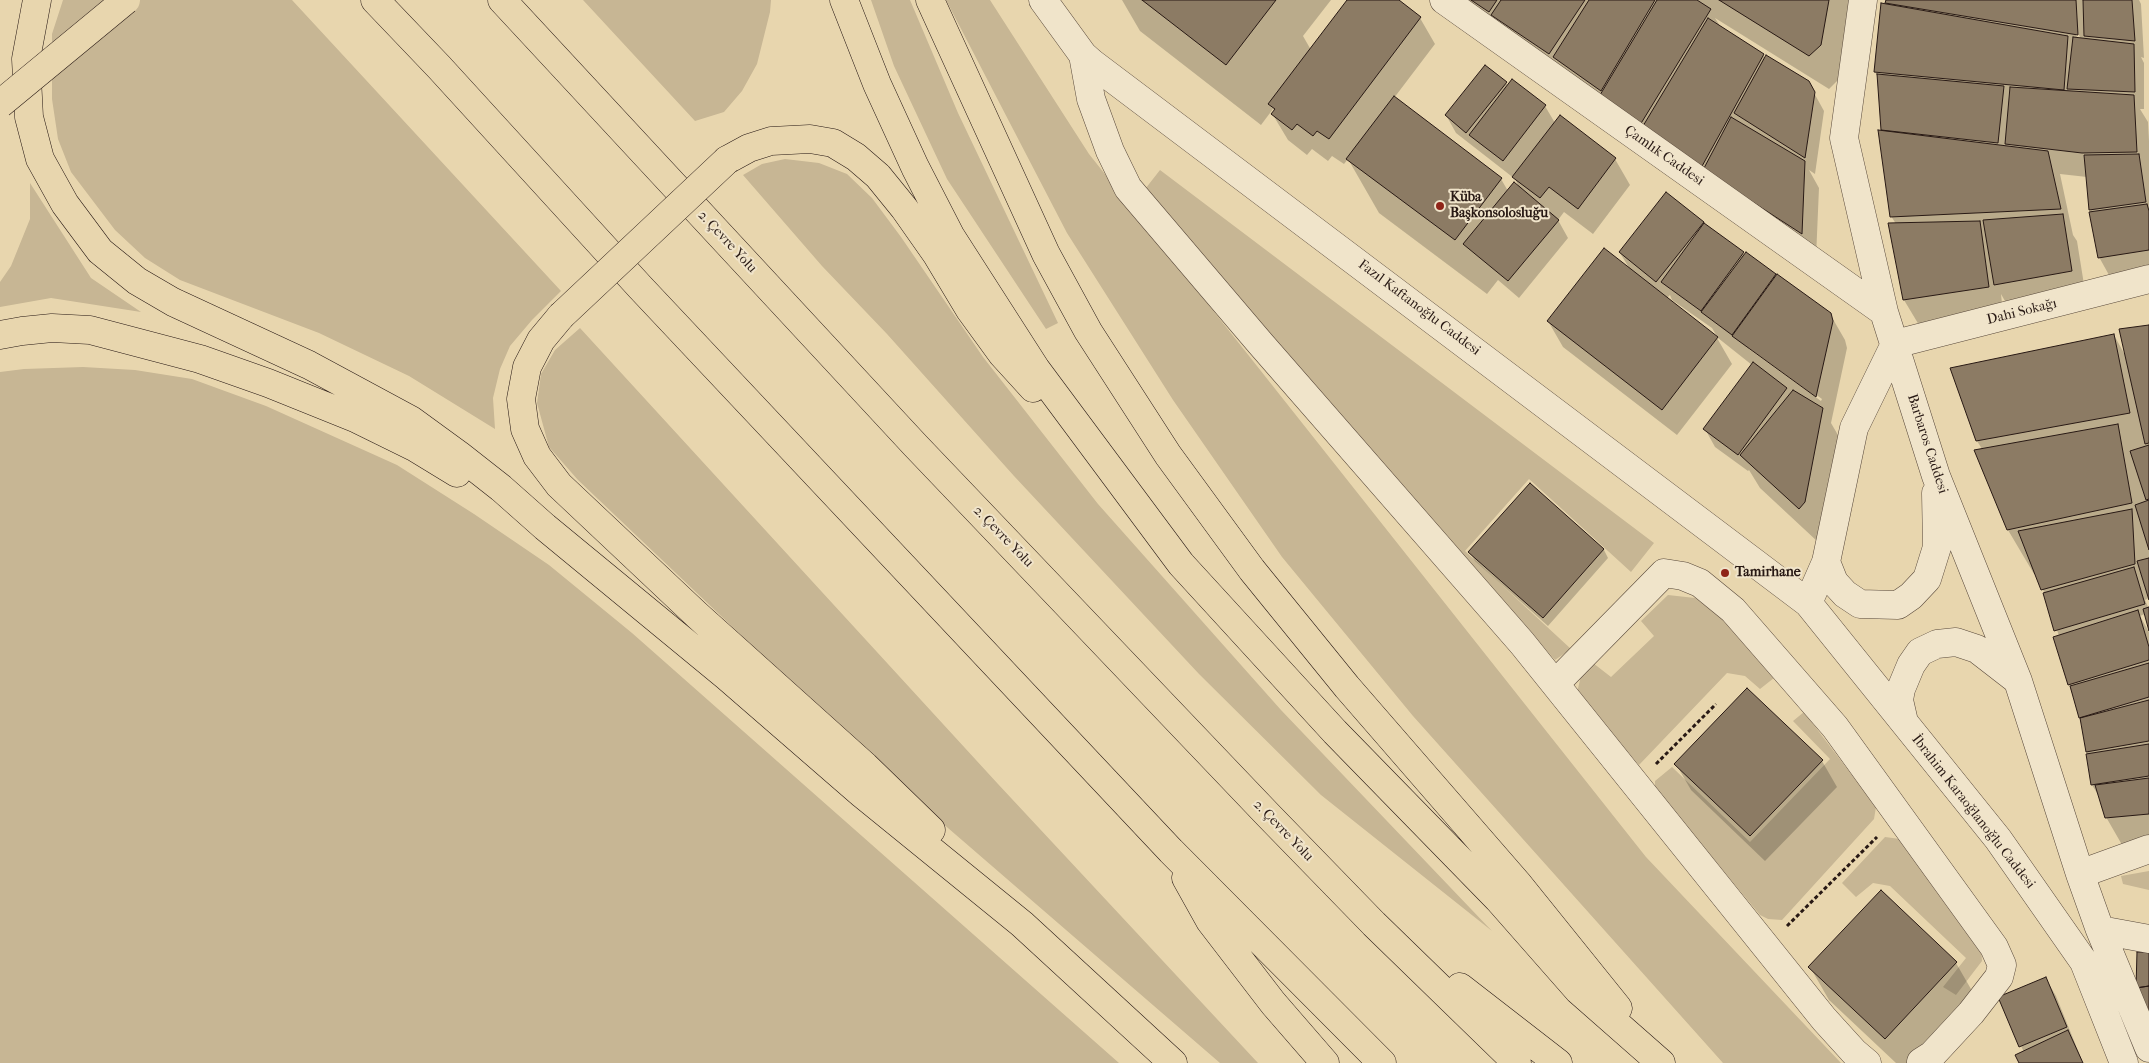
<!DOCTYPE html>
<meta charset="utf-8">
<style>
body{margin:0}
canvas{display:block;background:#e8d6ae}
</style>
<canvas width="2149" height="1063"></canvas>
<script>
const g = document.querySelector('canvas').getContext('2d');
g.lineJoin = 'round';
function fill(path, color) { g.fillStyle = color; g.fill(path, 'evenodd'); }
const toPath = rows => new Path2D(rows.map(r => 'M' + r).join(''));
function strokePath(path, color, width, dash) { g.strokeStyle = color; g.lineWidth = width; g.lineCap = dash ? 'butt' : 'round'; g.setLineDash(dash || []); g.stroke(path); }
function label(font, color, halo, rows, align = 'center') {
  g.font = font + ' "IM FELL French Canon",serif'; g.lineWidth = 4; g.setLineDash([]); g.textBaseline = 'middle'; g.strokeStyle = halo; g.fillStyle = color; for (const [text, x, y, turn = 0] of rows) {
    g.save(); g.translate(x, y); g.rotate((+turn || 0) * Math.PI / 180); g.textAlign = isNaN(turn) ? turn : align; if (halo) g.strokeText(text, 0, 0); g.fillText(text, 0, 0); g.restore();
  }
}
fill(toPath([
 [63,0,292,0,561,291,532,320,510,346,500,369,493,398,495,429,409,376,319,333,180,280,145,258,115,230,71,172,58,139,52,99,52,34],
 [583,0,771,0,770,12,757,64,742,91,724,112,695,121],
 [871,0,910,0,958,113,1058,323,1046,329,947,179,894,66],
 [946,0,990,0,1089,154,1646,857,1841,1063,1723,1063,1413,716,1282,557,1173,400,1067,233],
 [785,159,819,163,847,174,872,198,901,237,983,357,1098,504,1281,710,1492,931,1321,795,1199,674,1014,476,887,334,822,266,743,175,762,164],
 [1160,170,1654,543,1631,572,1529,479,1465,551,1571,649,1555,660,1142,193],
 [30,183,91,278,141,312,51,298,0,307,0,282,11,266,30,219],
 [580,328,998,784,1258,1063,1220,1063,904,790,578,480,549,447,537,403,541,374,555,350],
 [83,367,135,370,192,379,266,406,397,465,474,514,549,565,632,633,1119,1063,0,1063,0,372,24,369],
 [1668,595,1695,598,1744,634,1779,674,1760,689,1745,676,1727,673,1639,765,1577,693,1582,671,1593,663,1611,677,1654,636,1641,621],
 [1804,712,1876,807,1874,819,1782,920,1768,919,1760,915,1655,788,1655,781,1672,767,1750,842,1830,759,1793,721],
 [1885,837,1900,839,1981,946,1982,961,1956,995,1943,987,1966,958,1890,886,1873,883,1856,897,1842,883],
 [2149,871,2149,890,2123,884,2121,876]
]), '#c7b694');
fill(toPath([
 [1122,0,1331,0,1303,36,1311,50,1349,0,1397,0,1420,18,1435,44,1394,98,1501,179,1508,191,1520,189,1515,179,1456,133,1446,115,1506,83,1508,86,1545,106,1555,123,1560,117,1615,159,1630,185,1593,234,1564,212,1558,220,1568,238,1519,298,1498,280,1487,294,1379,213,1348,159,1344,164,1332,156,1328,161,1312,149,1307,155,1288,140,1273,115,1275,112,1273,109,1261,125,1140,31],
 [1449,0,1853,0,1839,79,1829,89,1715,18,1720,26,1763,54,1765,59,1808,82,1824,111,1815,174,1809,170,1819,188,1816,258],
 [1887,0,2139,0,2141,4,2144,58,2141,57,2144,63,2144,109,2140,109,2148,122,2149,141,2149,269,2109,275,2099,257,2090,209,2087,177,2060,174,2073,235,2077,241,2086,297,2010,310,2001,294,2003,313,1919,325,1904,300,1896,224,1891,216,1879,79,1875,72,1883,4,1886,5],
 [2076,29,2081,39,2078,39,2074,31],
 [1703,223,1745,255,1746,254,1830,314,1845,340,1847,348,1831,423,1842,442,1818,542,1760,488,1749,470,1748,471,1715,447,1705,429,1752,365,1718,338,1712,328,1672,300,1670,295,1666,299,1717,338,1732,364,1677,435,1563,347,1548,321,1631,271,1620,253],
 [1749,346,1822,399,1821,401,1749,349],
 [2149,326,2149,598,2145,600,2149,609,2149,626,2145,614,2140,616,2149,632,2149,849,2125,850,2106,817,2100,798,2092,785,2081,717,2069,685,2059,636,2045,594,2036,574,2034,574,2008,530,1976,450,1982,449,1977,441,1952,369,2114,335,2125,355],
 [1530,485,1604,550,1608,558,1548,626,1475,561,1470,553],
 [1822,761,1837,787,1765,861,1691,790,1676,764],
 [1881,892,1956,963,1975,996,1913,1063,1896,1063,1829,1000,1810,967],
 [2046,979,2056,996,2083,1063,2021,1063,2024,1052,2021,1046]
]), '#0003');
const building = toPath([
 [1142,0,1276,0,1226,65,1142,0],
 [1347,0,1399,0,1421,17,1329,139,1317,131,1313,136,1297,124,1292,130,1271,114,1275,109,1268,104,1347,0],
 [1471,0,1497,0,1489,12,1471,0],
 [1501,0,1585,0,1549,54,1491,15,1501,0],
 [1589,0,1655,0,1601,91,1553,57,1589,0],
 [1657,0,1697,0,1711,9,1640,125,1600,95,1657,0],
 [1719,0,1829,0,1821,45,1809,56,1719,0],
 [1886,0,2076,0,2078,35,1885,3,1886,0],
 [2083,0,2132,0,2135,41,2084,36,2083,0],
 [1881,3,2068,36,2064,90,1874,72,1881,3],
 [1708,18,1764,54,1701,168,1643,126,1708,18],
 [2073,37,2134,44,2135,92,2067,89,2073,37],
 [1766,55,1809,81,1815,92,1805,158,1734,113,1766,55],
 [1485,65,1507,82,1466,133,1445,115,1485,65],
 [1877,74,2004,86,1998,143,1881,130,1877,74],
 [1512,79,1546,105,1503,161,1469,135,1512,79],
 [2010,87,2134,95,2137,152,2082,153,2005,144,2010,87],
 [1394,96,1502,178,1455,240,1346,159,1394,96],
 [1560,115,1616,158,1578,209,1549,187,1540,198,1512,177,1560,115],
 [1731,117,1805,161,1802,234,1703,170,1731,117],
 [1878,130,2048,151,2061,209,1890,217,1878,130],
 [2139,154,2146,202,2089,210,2084,155,2139,154],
 [1514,182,1559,220,1508,281,1463,244,1514,182],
 [1666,192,1704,222,1656,282,1619,252,1666,192],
 [2147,204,2149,211,2149,250,2098,258,2089,212,2147,204],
 [2063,214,2072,271,1994,285,1983,220,2063,214],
 [1980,221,1989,287,1903,300,1888,223,1980,221],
 [1704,223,1744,252,1701,311,1661,282,1704,223],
 [1604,248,1718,337,1662,410,1547,321,1604,248],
 [1746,252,1776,274,1732,335,1701,312,1746,252],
 [1777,274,1831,313,1833,321,1816,397,1732,336,1777,274],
 [2149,325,2149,443,2145,444,2119,329,2149,325],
 [2114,334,2130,413,1976,441,1950,368,2114,334],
 [1753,362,1787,388,1738,455,1703,429,1753,362],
 [1793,390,1823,408,1805,502,1799,509,1740,455,1793,390],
 [2118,424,2132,503,2007,530,1974,450,2118,424],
 [2149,445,2149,499,2146,500,2130,451,2149,445],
 [1530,483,1604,549,1543,618,1468,552,1530,483],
 [2149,500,2149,550,2135,505,2149,500],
 [2132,509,2135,564,2041,590,2018,531,2132,509],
 [2149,558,2149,600,2137,561,2149,558],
 [2134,567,2145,604,2054,631,2043,593,2134,567],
 [2149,607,2149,631,2143,609,2149,607],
 [2138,610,2149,647,2149,660,2068,685,2053,637,2138,610],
 [2149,663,2149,697,2079,718,2070,686,2149,663],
 [1747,688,1823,760,1750,836,1674,764,1747,688],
 [2149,700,2149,741,2086,752,2080,718,2149,700],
 [2149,744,2149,776,2091,785,2086,754,2149,744],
 [2149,778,2149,814,2105,818,2095,785,2149,778],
 [1881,890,1957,962,1885,1039,1808,967,1881,890],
 [2137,952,2149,952,2149,986,2136,988,2137,952],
 [2046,977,2067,1027,2019,1047,1998,997,2046,977],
 [2149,986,2149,1037,2136,988,2149,986],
 [2068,1030,2083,1063,2019,1063,2015,1055,2068,1030]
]);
fill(building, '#8c7b64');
strokePath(building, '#281914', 1);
const minor = toPath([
 [1043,0,1083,55,1092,63,1808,603,1998,839,2084,962,2124,1063],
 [1444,0,1884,312],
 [1863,0,1844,138,1884,312,1936,476,2018,681,2080,874,2100,930,2149,1048],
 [1083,55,1091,99,1110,151,1128,188,1260,343,1522,643,1824,1019,1854,1052,1867,1063],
 [1895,344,2149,279],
 [1826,562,1834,582,1845,594,1860,604,1898,605,1911,596,1927,579,1937,547,1936,493],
 [1808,603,1826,562,1854,428,1895,344],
 [1555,684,1664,573,1683,576,1700,583,1733,610,1835,727,1994,947,2002,965,1999,977,1971,1013,1932,1055,1921,1062],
 [1904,722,1899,700,1901,689,1911,665,1920,652,1937,644,1956,642,1977,649,2017,680],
 [2080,874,2149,849],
 [2100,930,2149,939]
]);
const highway = toPath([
 [37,0,26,59,29,117,40,159,65,204,100,251,137,281,173,302,309,365,411,420,459,455,501,488,545,527,726,676,862,794,1022,924,1173,1063],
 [375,0,439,67,640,287,1171,851,1382,1063],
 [502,0,915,445,1269,816,1374,924,1517,1063],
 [844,0,877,84,915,167,950,235,1036,369,1181,564,1335,732,1498,899,1578,990,1661,1063],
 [930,0,1046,254,1088,331,1168,455,1252,570,1347,687,1519,885,1618,1008],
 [727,160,749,148,771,141,810,139,833,143,856,157,878,176,904,208,937,255,970,310,1002,354,1033,388],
 [561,316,541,340,527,367,521,399,525,429,537,456,559,485,697,615,865,766,931,830],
 [0,335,22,331,52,328,90,330,200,359,268,383,355,418,416,448,457,473],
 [1186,878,1210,921,1273,1003,1325,1063],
 [1460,987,1558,1063]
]);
strokePath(minor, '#58483a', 29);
strokePath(highway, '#281914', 29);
strokePath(toPath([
 [1656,764,1716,704],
 [1787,926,1877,837]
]), '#281914', 3, [4, 2.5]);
strokePath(minor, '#f0e4ca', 28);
strokePath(highway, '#e8d6ae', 28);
const majorBridge = toPath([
 [0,104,126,0]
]);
const highwayBridge = toPath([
 [561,316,727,160]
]);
strokePath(majorBridge, '#281914', 29, []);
strokePath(highwayBridge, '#281914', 29, []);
strokePath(majorBridge, '#e8d6ae', 28);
strokePath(highwayBridge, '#e8d6ae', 28);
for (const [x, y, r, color] of [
 [1440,206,5,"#8f2418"],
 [1725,573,5,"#8f2418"]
]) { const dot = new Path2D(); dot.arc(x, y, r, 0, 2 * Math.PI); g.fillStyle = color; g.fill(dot); strokePath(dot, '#f0e4ca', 2); }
label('14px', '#281914', '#f0e4ca', [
 ["Çamlık Caddesi",1664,156,35],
 ["2. Çevre Yolu",727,242,47],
 ["Fazıl Kaftanoğlu Caddesi",1419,308,37],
 ["Dahi Sokağı",2022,312,-14],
 ["Barbaros Caddesi",1927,444,72],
 ["2. Çevre Yolu",1003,537,46],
 ["İbrahim Karaoğlanoğlu Caddesi",1973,812,52],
 ["2. Çevre Yolu",1283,831,46]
]);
label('bold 14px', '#281914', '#f0e4ca', [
 ["Küba",1450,198],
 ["Başkonsolosluğu",1450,214],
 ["Tamirhane",1735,573]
], 'left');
</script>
